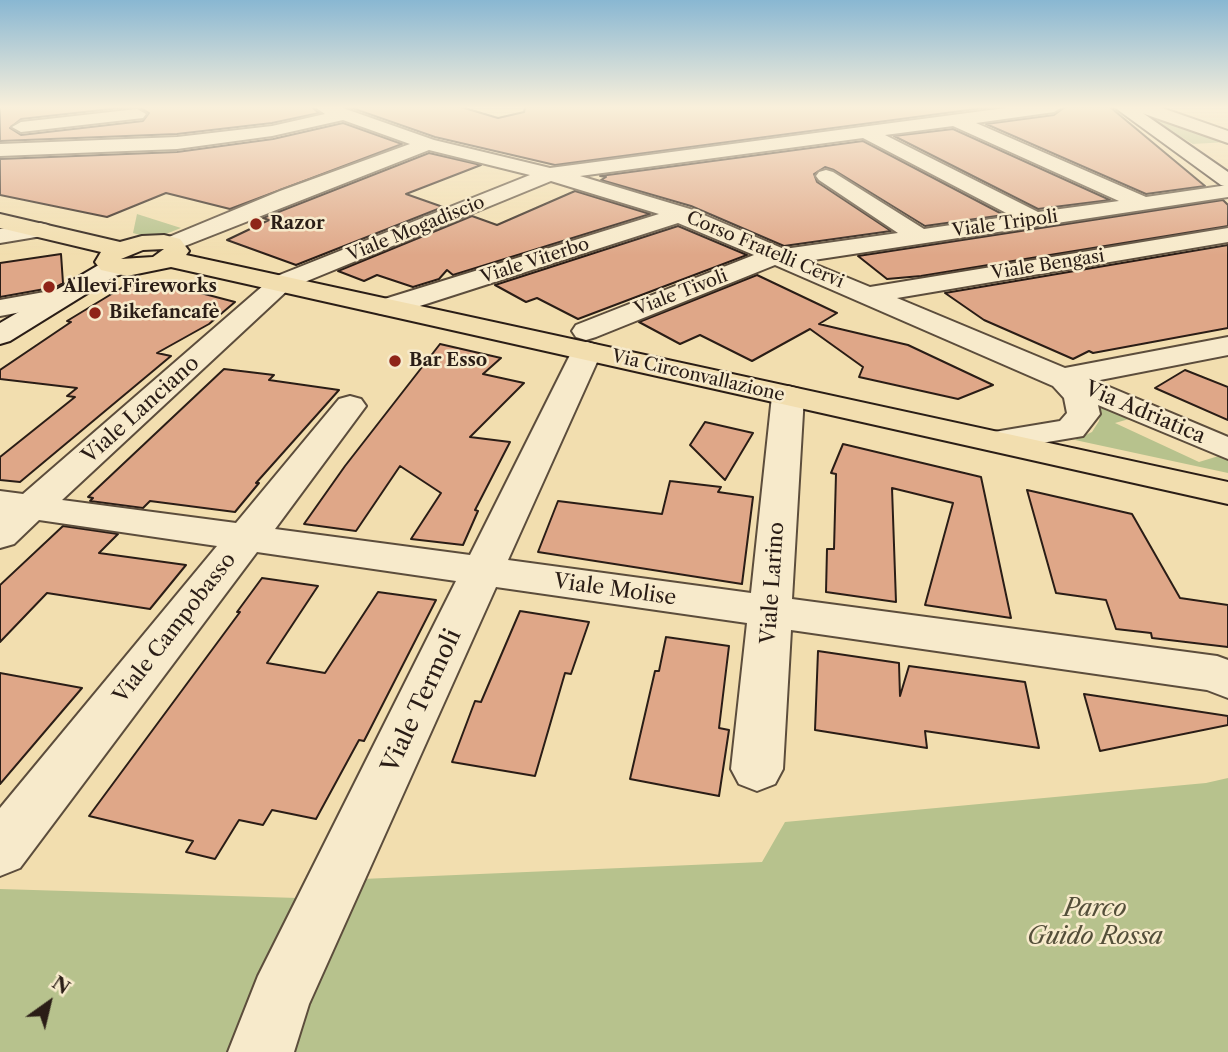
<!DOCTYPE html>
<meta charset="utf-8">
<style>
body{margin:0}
#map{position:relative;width:1228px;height:1052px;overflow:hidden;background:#f2deaf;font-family:"Libre Caslon Text",serif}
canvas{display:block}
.north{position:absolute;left:14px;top:968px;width:70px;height:70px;-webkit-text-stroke:5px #f7eacb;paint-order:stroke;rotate:34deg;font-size:19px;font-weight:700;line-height:28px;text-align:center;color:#2a1d16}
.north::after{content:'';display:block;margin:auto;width:24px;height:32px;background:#2a1d16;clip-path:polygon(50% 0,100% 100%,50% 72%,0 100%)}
</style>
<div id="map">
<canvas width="1228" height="1052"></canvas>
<div class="north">N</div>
</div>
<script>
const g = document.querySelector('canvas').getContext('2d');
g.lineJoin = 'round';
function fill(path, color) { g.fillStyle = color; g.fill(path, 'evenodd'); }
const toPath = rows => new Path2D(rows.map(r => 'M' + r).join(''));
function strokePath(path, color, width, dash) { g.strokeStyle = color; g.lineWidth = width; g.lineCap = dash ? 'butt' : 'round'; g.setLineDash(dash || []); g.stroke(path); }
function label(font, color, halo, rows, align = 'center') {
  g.font = font + ' "Libre Caslon Text",serif'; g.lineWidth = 5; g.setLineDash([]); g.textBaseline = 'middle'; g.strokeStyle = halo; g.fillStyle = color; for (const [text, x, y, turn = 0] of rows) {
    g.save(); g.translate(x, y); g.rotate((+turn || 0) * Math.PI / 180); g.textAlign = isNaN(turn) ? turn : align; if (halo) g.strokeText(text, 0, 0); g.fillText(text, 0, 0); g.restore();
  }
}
fill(toPath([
 [1130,107,1228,142,1193,144],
 [137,214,181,228,153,239,133,233],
 [1095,399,1136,417,1115,423,1199,462,1222,455,1228,457,1228,473,1075,440,1092,432,1099,421,1101,409],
 [1228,778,1228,1052,276,1052,362,879,762,862,785,822,1206,783],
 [0,889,298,898,245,1052,0,1052]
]), '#b7c28d');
const building = toPath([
 [0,107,129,107,21,119,10,128,21,135,143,121,149,113,139,107,312,107,319,113,272,123,177,134,0,141,0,107],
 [349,107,461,107,498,118,524,112,525,107,991,107,555,165,435,137,349,107],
 [1065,107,1110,107,1205,186,1146,194,986,124,1054,115,1065,107],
 [343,123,402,144,230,209,166,193,107,217,0,195,0,159,177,152,273,139,343,123],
 [953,129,1110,200,1038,209,894,136,953,129],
 [863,141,1004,215,925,226,834,170,825,167,814,174,817,182,891,231,784,246,691,206,601,180,606,177,600,176,863,141],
 [429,153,481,165,406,194,443,207,296,265,227,240,269,220,263,218,429,153],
 [575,191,650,214,453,275,447,270,439,279,413,287,377,275,364,281,338,271,472,216,497,225,575,191],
 [1223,200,1228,205,1228,226,921,276,887,279,858,256,1223,200],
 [678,226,747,255,578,319,537,298,526,302,495,285,678,226],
 [1228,245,1228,328,1093,353,1089,351,1073,359,984,320,945,293,1228,245],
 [61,254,63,283,56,287,0,297,0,263,61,254],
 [757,275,837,313,819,324,908,345,993,385,958,399,859,377,863,367,810,329,752,361,700,335,680,344,639,322,757,275],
 [140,285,197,292,235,302,209,324,157,353,171,356,20,482,0,480,0,457,75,397,67,396,77,388,0,379,0,370,71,322,67,321,123,287,140,285],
 [440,344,501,358,483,374,524,383,470,437,510,442,475,510,478,511,463,545,411,539,441,493,400,466,356,531,304,524,345,466,440,344],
 [224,369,274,375,269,380,339,390,256,483,259,483,235,512,150,501,143,508,90,501,93,498,88,497,224,369],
 [1185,370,1228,387,1228,420,1155,388,1185,370],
 [705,422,753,433,725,480,690,445,705,422],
 [843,444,981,477,1011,618,925,605,953,503,892,488,896,602,826,592,827,549,834,549,836,474,831,473,843,444],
 [670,481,721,487,718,492,753,497,742,584,538,552,558,501,662,514,670,481],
 [1027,490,1132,514,1180,598,1228,605,1228,647,1152,638,1151,633,1116,629,1106,600,1056,593,1027,490],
 [63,526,118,534,99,553,186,565,150,609,47,593,0,642,0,585,63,526],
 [262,578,318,586,267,663,325,673,378,592,436,600,364,741,359,740,316,819,272,810,263,825,239,820,215,859,186,852,193,841,89,816,240,612,237,612,262,578],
 [520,611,589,622,571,674,565,673,535,776,452,762,475,701,481,702,520,611],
 [666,637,729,646,719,728,729,730,719,796,630,779,655,671,659,671,666,637],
 [818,651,899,663,900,696,909,666,1025,682,1039,748,925,731,927,748,815,730,818,651],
 [0,673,82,688,0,784,0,673],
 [1084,694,1228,716,1228,725,1100,751,1084,694]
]);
fill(building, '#dfa788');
strokePath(building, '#2a1d16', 2);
const street = toPath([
 [315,107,340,107,434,140,550,168,1013,107,1062,107,1054,112,976,123,1146,197,1228,185,1228,197,807,261,870,287,1228,228,1228,242,897,298,1065,368,1228,337,1228,355,1095,381,1228,437,1228,459,1098,405,1100,414,1083,436,994,451,982,448,977,441,982,434,1060,421,1067,413,1064,398,1053,386,775,265,596,337,586,340,576,337,572,331,576,325,754,255,678,223,398,313,388,315,378,313,374,307,378,301,659,214,551,181,290,288,62,500,236,523,339,399,350,396,361,399,366,406,275,529,470,555,572,351,577,345,587,342,597,345,602,351,508,560,751,593,772,396,777,389,788,386,799,389,804,396,792,599,1217,656,1228,660,1228,698,1207,690,791,630,783,769,775,784,757,791,739,784,731,769,747,623,496,587,309,1004,294,1052,228,1052,258,976,456,581,257,552,20,868,0,876,0,808,217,546,39,520,14,544,0,548,0,491,23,494,272,278,530,175,429,150,172,251,164,249,160,244,164,239,280,191,410,144,343,120,272,136,177,149,0,156,0,144,177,137,272,126,325,114,315,107],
 [953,126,1119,201,1038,212,885,135,953,126],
 [863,138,1012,216,924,229,833,172,826,170,819,172,816,176,819,180,898,233,784,249,690,209,580,176,863,138],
 [1134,107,1159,107,1228,131,1228,143,1136,111,1134,107],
 [137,109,146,114,143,118,21,132,12,127,21,122,137,109],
 [40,223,48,225,52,230,48,235,0,243,0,229,40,223],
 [61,289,70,291,74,297,70,303,0,316,0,300,61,289]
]);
const secondary = toPath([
 [1114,107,1134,107,1228,172,1228,187,1221,185,1114,107],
 [118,260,127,263,131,268,127,273,115,276,10,341,0,344,0,323,97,266,118,260]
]);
const primary = toPath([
 [0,214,120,242,142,236,164,235,180,239,189,251,186,255,1228,482,1228,504,171,267,127,276,110,272,101,270,95,262,101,252,0,228,0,214],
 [164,249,153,257,121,259,143,250,164,249]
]);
strokePath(street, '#5c4d3c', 4);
strokePath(secondary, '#2a1d16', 4);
strokePath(primary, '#2a1d16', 4);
fill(street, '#f7eacb');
fill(secondary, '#f7eacb');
fill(primary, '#f2deaf');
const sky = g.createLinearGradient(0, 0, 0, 255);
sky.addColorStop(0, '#89b7d2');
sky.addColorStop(0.42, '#f9f0db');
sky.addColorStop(1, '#f9f0db00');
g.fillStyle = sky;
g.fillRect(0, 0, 1228, 255);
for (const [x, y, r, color] of [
 [256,224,7,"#8f2418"],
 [49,287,7,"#8f2418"],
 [95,313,7,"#8f2418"],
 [395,361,7,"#8f2418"]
]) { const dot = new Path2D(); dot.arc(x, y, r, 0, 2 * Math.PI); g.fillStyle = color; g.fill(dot); strokePath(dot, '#f7eacb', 2.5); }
label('bold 18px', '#2a1d16', '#f7eacb', [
 ["Razor",270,224],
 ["Allevi Fireworks",63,287],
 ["Bikefancafè",109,313],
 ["Bar Esso",409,361]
], 'left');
label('18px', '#2a1d16', '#f7eacb', [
 ["Viale Tripoli",1005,224,-8],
 ["Viale Mogadiscio",416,229,-22],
 ["Corso Fratelli Cervi",765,250,23],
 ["Viale Viterbo",535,261,-18],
 ["Viale Bengasi",1048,265,-9],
 ["Viale Tivoli",681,293,-21],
 ["Via Circonvallazione",698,376,13]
]);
label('21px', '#2a1d16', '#f7eacb', [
 ["Viale Lanciano",141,410,-42],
 ["Via Adriatica",1145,413,23],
 ["Viale Larino",773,583,-86],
 ["Viale Molise",615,590,8],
 ["Viale Campobasso",175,628,-52]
]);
label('24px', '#2a1d16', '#f7eacb', [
 ["Viale Termoli",422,701,-65]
]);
label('italic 24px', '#544f3a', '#f7eacb', [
 ["Parco",1095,909],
 ["Guido Rossa",1095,937]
]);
</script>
